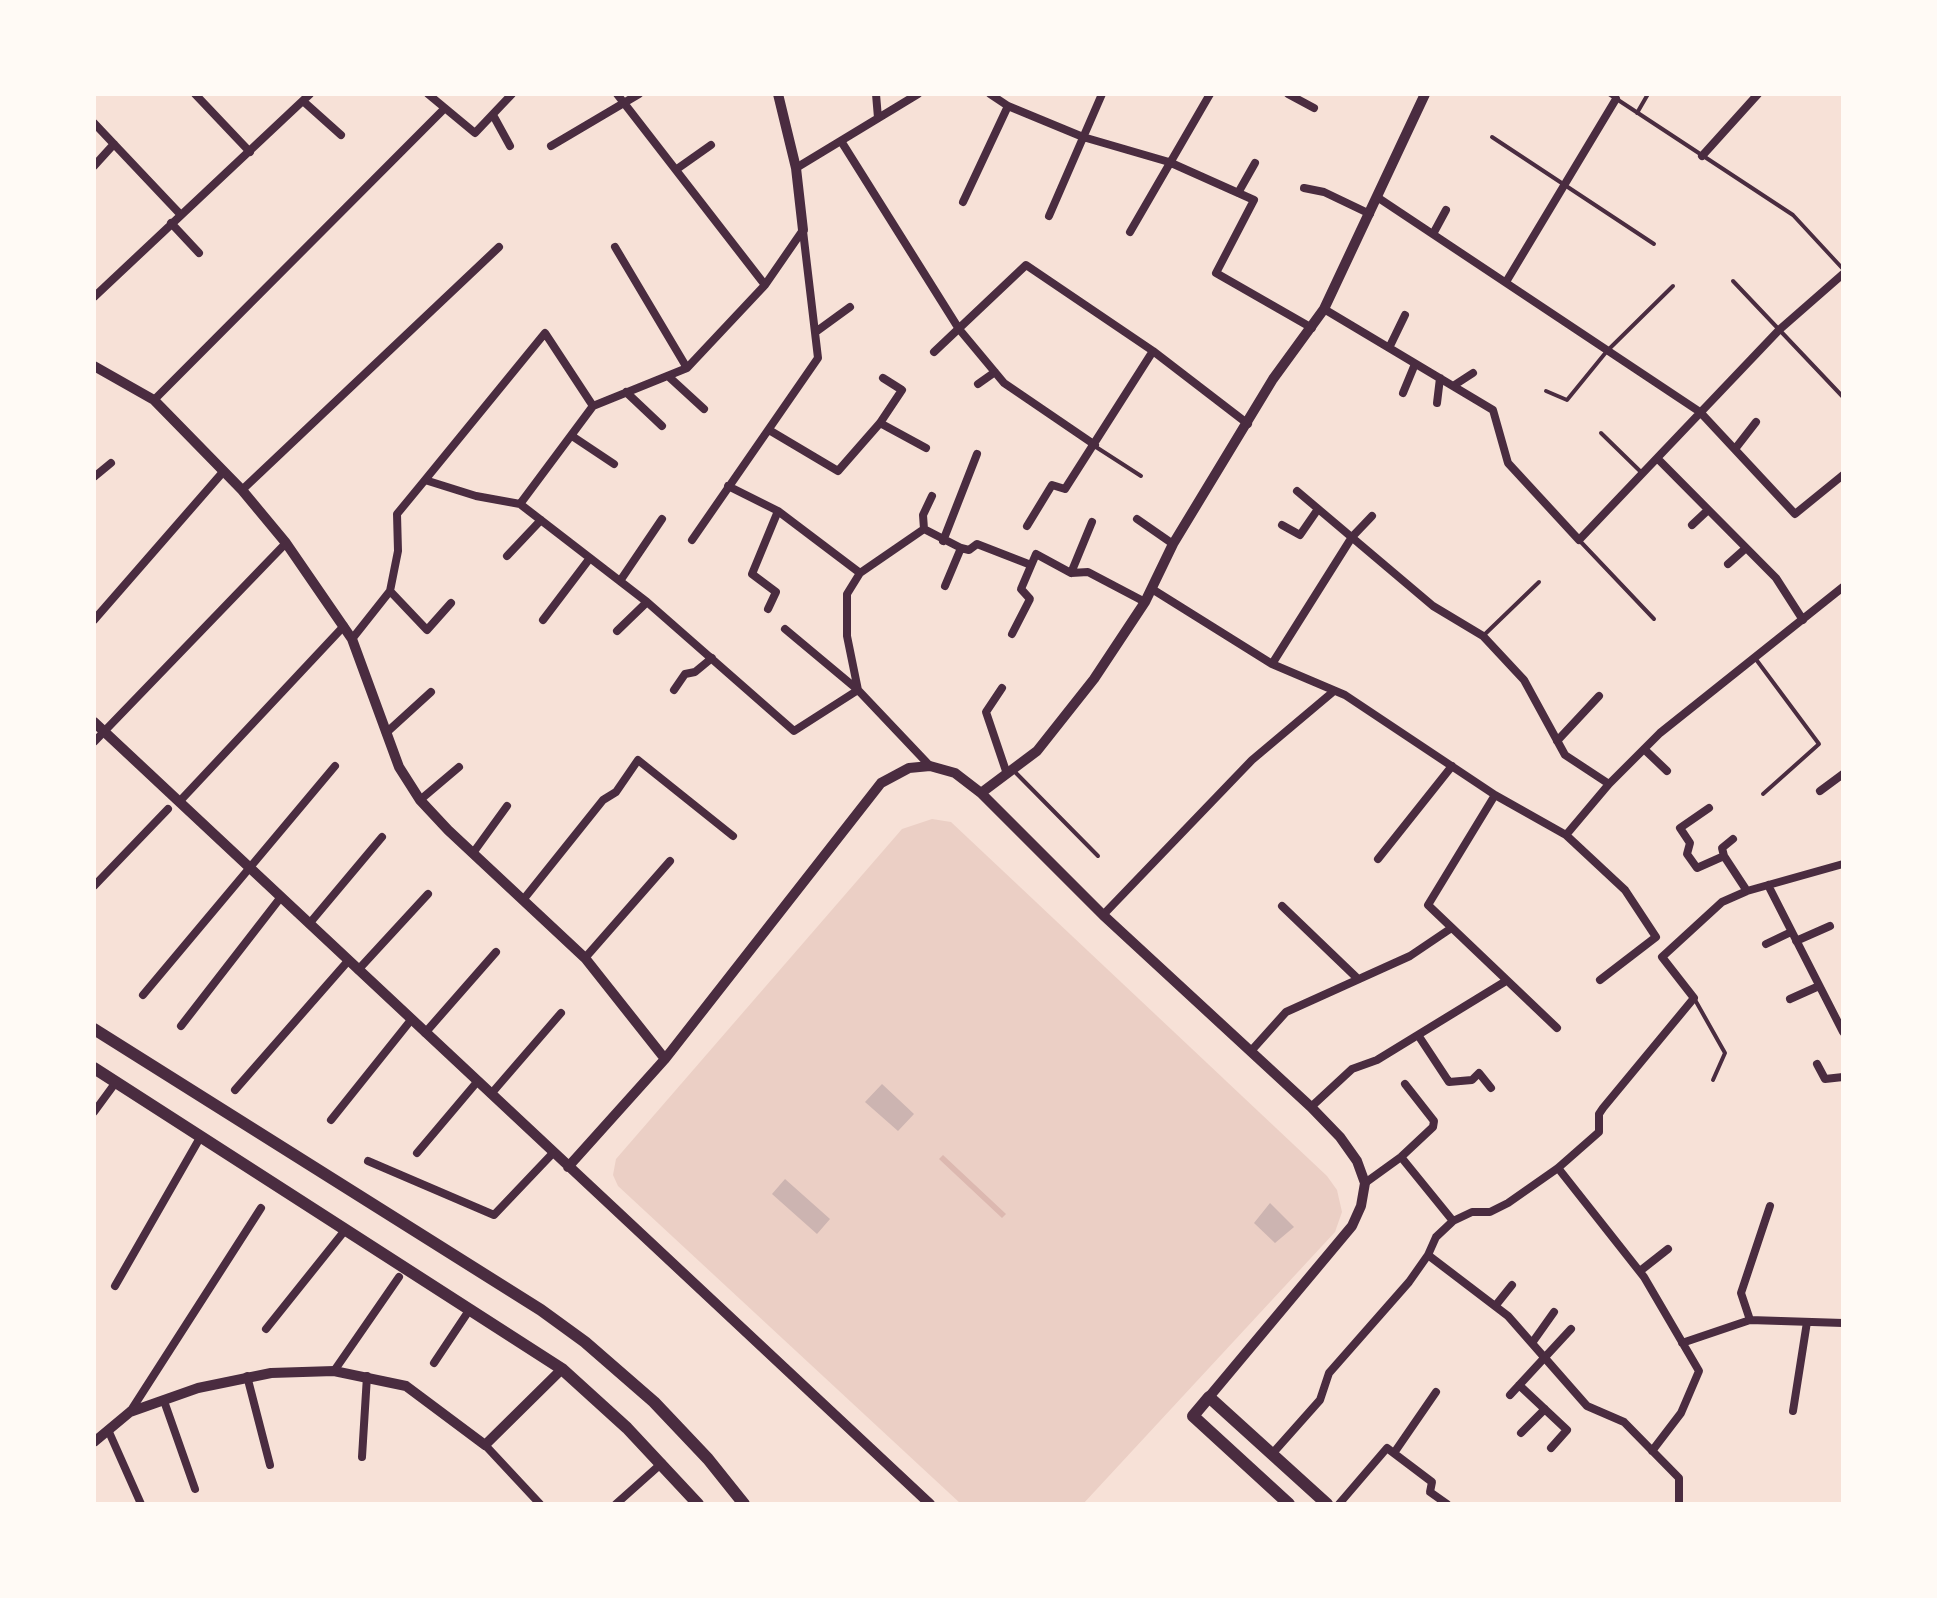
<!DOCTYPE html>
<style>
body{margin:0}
#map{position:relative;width:1937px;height:1598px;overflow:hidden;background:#f7e1d7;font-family:Mulish,sans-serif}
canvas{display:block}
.frame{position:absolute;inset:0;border:96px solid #fffaf5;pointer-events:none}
</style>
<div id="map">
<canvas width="1937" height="1598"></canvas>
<div class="frame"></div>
</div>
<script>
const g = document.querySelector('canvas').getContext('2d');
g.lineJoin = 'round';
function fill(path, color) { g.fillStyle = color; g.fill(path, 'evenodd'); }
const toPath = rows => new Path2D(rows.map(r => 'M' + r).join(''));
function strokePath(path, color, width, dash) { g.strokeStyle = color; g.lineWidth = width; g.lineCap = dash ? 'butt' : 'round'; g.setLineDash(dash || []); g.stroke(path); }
fill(toPath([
 [932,819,951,822,1327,1176,1337,1190,1342,1212,1335,1232,1083,1504,961,1504,618,1186,613,1175,616,1159,902,829]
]), '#ebcfc5');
fill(toPath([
 [943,1155,1006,1214,1002,1218,939,1159]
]), '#dcb8b0');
fill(toPath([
 [882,1084,914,1114,898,1131,865,1102],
 [785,1179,830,1219,817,1234,772,1194],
 [1270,1203,1294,1227,1275,1243,1254,1223]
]), '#ccb4b1');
strokePath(toPath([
 [1609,94,1793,215,1843,269],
 [1637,113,1648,94],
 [1492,137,1654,244],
 [1733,281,1843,397],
 [1546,391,1567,400,1607,351,1673,286],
 [1601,433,1642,473],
 [1096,447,1141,476],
 [1579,540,1654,619],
 [1483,636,1539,582],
 [1755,658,1819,744,1763,794],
 [1015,772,1098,856],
 [1694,998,1725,1053,1713,1080]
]), '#4a2c40', 4);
strokePath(toPath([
 [195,94,250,152],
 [428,94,475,133,512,94],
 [617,94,765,285],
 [876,94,878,118],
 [990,94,1008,106,1083,137,1169,162,1254,200,1216,273,1312,328],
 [1288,94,1314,108],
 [303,101,341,135],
 [493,115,510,146],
 [94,123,180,214],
 [841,141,959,329,1004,383,1095,445],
 [551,146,639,94],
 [1702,156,1758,94],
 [94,166,114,144],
 [796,168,918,94],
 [677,169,711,145],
 [1304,188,1324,192,1370,214],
 [1238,193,1255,163],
 [1377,197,1700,412,1795,514,1843,475],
 [963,202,1008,106],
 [1049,216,1102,94],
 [171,223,199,253],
 [1130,232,1210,94],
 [1433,234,1446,210],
 [615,247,687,368],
 [1506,282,1616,99],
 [94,297,310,94],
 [1324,309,1493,410,1508,463,1579,540,1779,330,1843,274],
 [817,331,850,307],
 [1389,348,1405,315],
 [934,352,1026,265,1153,351,1248,424],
 [668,376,704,409],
 [978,384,995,372],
 [1453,386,1473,373],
 [626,392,662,426],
 [1403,393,1415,364],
 [154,400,444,109],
 [1437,403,1440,378],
 [880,423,926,448],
 [769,430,838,471,880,423,902,390,883,378],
 [572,436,614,464],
 [1735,449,1756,422],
 [1657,458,1776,578,1803,620],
 [94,477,111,463],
 [425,480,545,333,593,406],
 [728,486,778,511,860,573],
 [242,490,499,247],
 [1297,491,1433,606,1483,636,1524,680,1565,755,1609,784],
 [520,504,647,602,794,731,858,690,847,636,847,594,860,573,924,529,961,548,969,550,977,544,1031,565],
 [1137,519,1173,544],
 [1282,525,1300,535,1318,509],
 [1692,525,1708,510],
 [1027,526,1052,485,1065,489,1153,351],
 [924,529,923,515,932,496],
 [692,540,818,358,803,231],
 [943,541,977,454],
 [507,556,541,520],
 [1728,564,1746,548],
 [1071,573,1092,522],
 [620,581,662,519],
 [945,586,961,548],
 [1152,589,1272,664,1345,695,1495,795,1566,835,1625,890,1656,937,1600,980],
 [390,591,427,630,451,603],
 [768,609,776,592,752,574,778,511],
 [94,620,223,472],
 [543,620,590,558],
 [785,629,858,690,930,766],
 [617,631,647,602],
 [1012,634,1030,599,1021,589,1036,554,1071,573,1088,572,1145,602],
 [352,639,390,591,398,551,397,514,425,480,476,496,520,504,593,406,687,368,765,285,803,230],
 [1272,664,1352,537,1372,516],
 [1002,688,986,712,1007,774],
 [674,690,685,674,695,672,712,658],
 [386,733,431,692],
 [1557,741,1599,696],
 [94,742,286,543],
 [1644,749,1667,771],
 [1820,791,1843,774],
 [1495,795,1428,905,1557,1028],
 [420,800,459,767],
 [179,802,344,626],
 [1709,808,1680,828,1690,843,1687,854,1697,868,1724,856,1747,891],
 [1566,835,1609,784,1660,733,1843,587],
 [473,853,507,806],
 [1724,856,1722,848,1733,839],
 [1378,859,1452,766],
 [1768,885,1843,1032],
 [94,886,168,809],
 [523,900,603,800,616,792,638,760,733,836],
 [1282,906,1357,978],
 [1103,915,1252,760,1334,691],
 [309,924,382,837],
 [1796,941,1830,926],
 [1766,944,1791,932],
 [585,958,670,861],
 [358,970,428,894],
 [143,995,335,766],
 [1790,999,1819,986],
 [181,1026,281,897],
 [425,1033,496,952],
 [1418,1035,1449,1082,1472,1080,1479,1073,1491,1088],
 [1251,1051,1286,1012,1410,956,1450,929],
 [1817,1064,1825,1079,1843,1077],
 [235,1090,348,961],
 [491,1094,561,1013],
 [1311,1107,1352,1069,1377,1060,1506,981],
 [94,1112,116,1082],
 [331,1120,411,1020],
 [417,1153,477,1082],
 [1401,1157,1453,1221],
 [368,1161,494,1215,553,1153],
 [1558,1168,1644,1277,1699,1371,1681,1413,1652,1451],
 [1365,1183,1401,1157,1433,1127,1434,1121,1405,1084],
 [1428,1255,1508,1316,1587,1406,1624,1422,1679,1478,1679,1504],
 [1640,1271,1668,1249],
 [115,1286,201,1136],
 [1496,1305,1512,1285],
 [1750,1320,1741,1293,1770,1206],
 [266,1329,346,1229],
 [1532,1343,1554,1312],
 [1682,1343,1750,1320,1843,1323],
 [434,1363,470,1309],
 [334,1371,399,1277],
 [247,1376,270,1465],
 [1519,1385,1567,1430,1551,1448],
 [1510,1395,1571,1329],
 [164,1401,195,1489],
 [1793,1411,1807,1322],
 [130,1412,261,1208],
 [109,1432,141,1504],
 [1521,1433,1545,1409],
 [485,1445,540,1504],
 [1394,1453,1436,1392],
 [1272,1454,1320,1400,1329,1373,1409,1282,1428,1255,1436,1237,1453,1221,1472,1212,1490,1212,1508,1203,1558,1168,1599,1132,1599,1114,1603,1108,1694,998,1662,957,1722,902,1747,891,1843,864],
 [362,1457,367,1376],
 [616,1504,662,1463],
 [1339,1504,1387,1448,1432,1482,1430,1492,1447,1504]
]), '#4a2c40', 8);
strokePath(toPath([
 [778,94,796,168,803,230],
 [94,366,154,400,242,490,286,543,352,639,399,767,420,800,448,830,585,958,665,1059],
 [94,722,930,1504],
 [981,793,1037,751,1094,679,1145,602,1173,544,1273,379,1324,309,1425,94],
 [568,1167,665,1059,881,783,909,768,930,766,955,773,981,793,1103,915,1311,1107,1340,1137,1357,1161,1365,1183,1361,1206,1352,1226,1209,1397],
 [94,1442,130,1412,198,1388,271,1373,334,1371,406,1386,485,1445,562,1369]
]), '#4a2c40', 10);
strokePath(toPath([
 [94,1029,541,1310,585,1342,654,1402,708,1459,744,1504],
 [94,1068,562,1369,627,1428,698,1504],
 [1289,1504,1193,1416,1209,1397,1327,1504]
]), '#4a2c40', 12);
</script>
